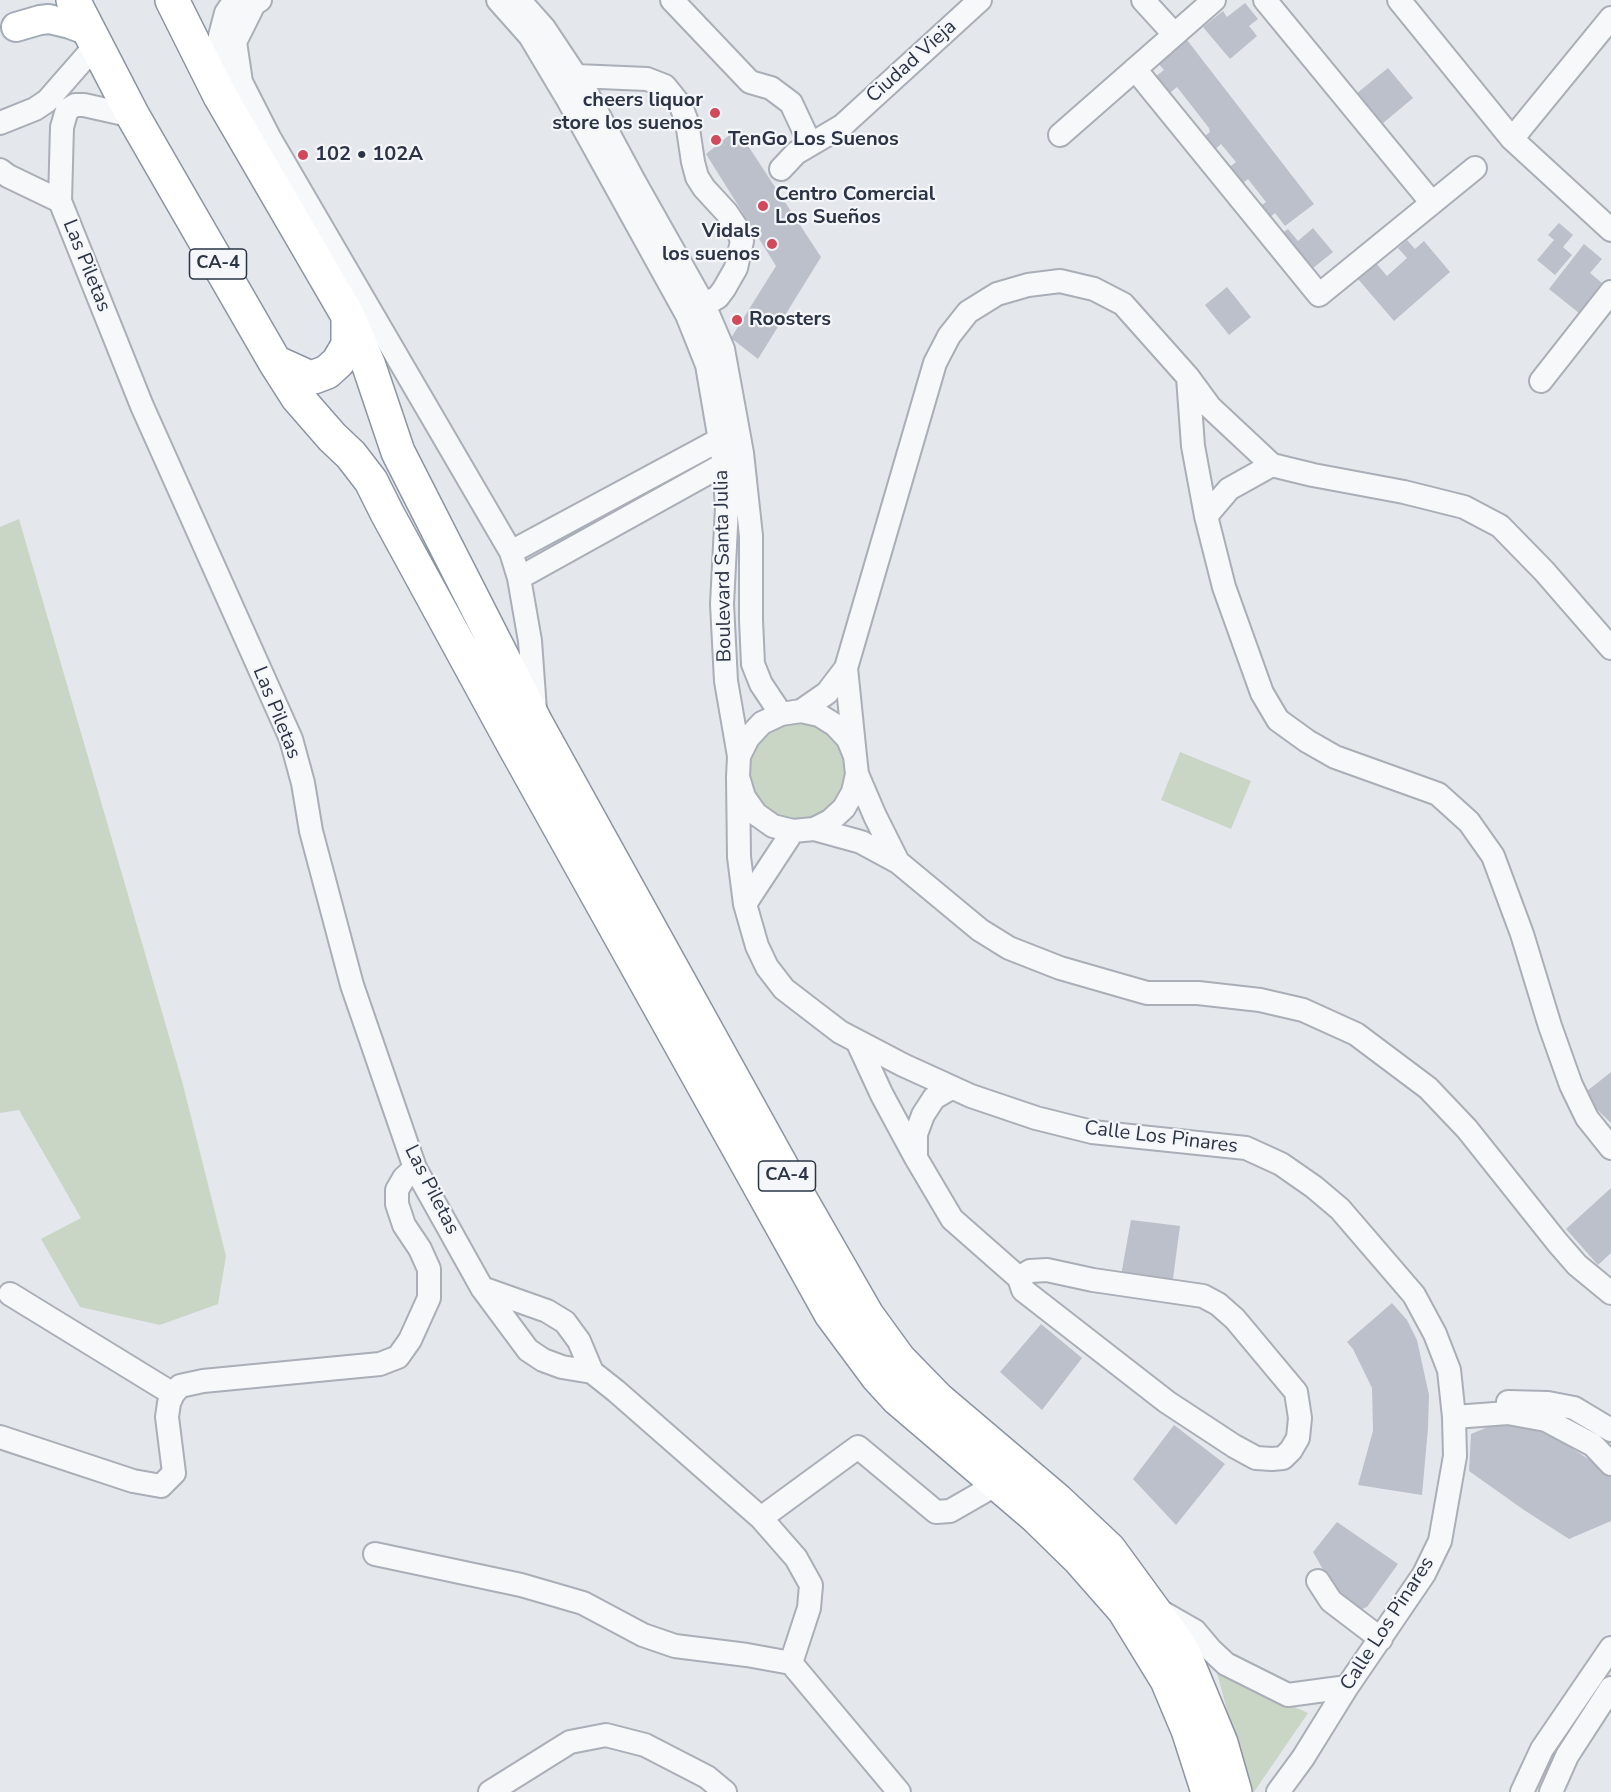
<!DOCTYPE html>
<meta charset="utf-8">
<style>
body{margin:0}
canvas{display:block;background:#e4e7ec}
</style>
<canvas width="1611" height="1792"></canvas>
<script>
const g = document.querySelector('canvas').getContext('2d');
g.lineJoin = 'round';
function fill(path, color) { g.fillStyle = color; g.fill(path, 'evenodd'); }
const toPath = rows => new Path2D(rows.map(r => 'M' + r).join(''));
function strokePath(path, color, width, dash) { g.strokeStyle = color; g.lineWidth = width; g.lineCap = dash ? 'butt' : 'round'; g.setLineDash(dash || []); g.stroke(path); }
function label(font, color, halo, rows, align = 'center') {
  g.font = font + ' "Nunito Sans",sans-serif'; g.lineWidth = 4.5; g.setLineDash([]); g.textBaseline = 'middle'; g.strokeStyle = halo; g.fillStyle = color; for (const [text, x, y, turn = 0] of rows) {
    g.save(); g.translate(x, y); g.rotate((+turn || 0) * Math.PI / 180); g.textAlign = isNaN(turn) ? turn : align; if (halo) g.strokeText(text, 0, 0); g.fillText(text, 0, 0); g.restore();
  }
}
fill(toPath([
 [19,519,182,1081,226,1256,218,1304,160,1325,80,1307,41,1239,81,1218,19,1110,0,1113,0,527],
 [795,720,824,727,844,749,849,779,835,806,809,821,793,821,777,817,763,808,753,794,748,778,749,762,754,746,765,733],
 [1180,752,1251,781,1231,829,1161,800],
 [1217,1673,1308,1713,1254,1792,1249,1792]
]), '#c9d6c5');
fill(toPath([
 [1245,3,1258,19,1249,26,1257,36,1230,59,1203,27,1223,11,1227,17],
 [1187,40,1314,204,1285,226,1275,213,1265,221,1256,209,1266,202,1248,179,1239,186,1226,170,1236,162,1221,144,1211,153,1200,140,1210,132,1209,128,1177,87,1165,97,1151,80,1164,70,1158,63],
 [1388,68,1413,98,1376,129,1351,98],
 [737,129,821,257,758,359,731,338,776,266,706,154],
 [1559,223,1573,235,1563,247,1572,255,1555,275,1537,260,1554,240,1548,235],
 [1313,228,1333,252,1307,273,1277,237,1288,229,1298,241],
 [1407,240,1415,249,1424,241,1450,272,1394,321,1358,279,1376,263,1387,276,1407,258,1398,248],
 [1584,244,1602,259,1590,273,1602,283,1579,313,1549,289],
 [1227,287,1251,317,1229,335,1205,305],
 [1611,1072,1611,1123,1582,1095],
 [1611,1188,1611,1253,1598,1265,1566,1229],
 [1131,1220,1180,1226,1172,1286,1120,1281],
 [1392,1303,1407,1320,1417,1340,1429,1395,1428,1428,1422,1495,1358,1485,1373,1431,1372,1388,1353,1349,1347,1342],
 [1041,1324,1082,1358,1042,1410,1000,1372],
 [1502,1421,1531,1427,1567,1445,1611,1474,1611,1521,1569,1539,1524,1510,1469,1471,1471,1434],
 [1174,1425,1225,1464,1176,1525,1133,1479],
 [1337,1522,1398,1564,1367,1607,1355,1612,1345,1608,1313,1552]
]), '#bbc0ca');
const minor = toPath([
 [260,0,254,4,235,42,241,82,269,137,511,552,519,578,530,641,535,710],
 [498,0,530,36,567,98,687,315,707,365,724,464,727,507,722,604,726,681,739,756],
 [519,0,544,28,584,88,634,181,705,307,723,349,742,453,751,536,751,620,753,664,761,684,781,714],
 [672,0,750,82,771,88,791,103,806,135,812,143],
 [1143,0,1174,34],
 [1265,0,1432,203],
 [1399,0,1512,139,1611,230],
 [1135,69,1319,295,1475,168],
 [576,76,647,79,665,86,681,106,687,122,693,162,697,177,704,188,727,213,737,228,742,241,736,268,724,289,718,297,691,313],
 [220,91,220,36,226,13,235,0],
 [133,116,84,105,75,105,67,110,62,127,60,201,142,406,291,739,303,783,311,831,352,985,415,1168,482,1288,528,1350,543,1360,562,1367,592,1372,616,1391,761,1518,796,1558,811,1585,809,1608,791,1663],
 [0,123,35,109,47,101,96,45],
 [1060,135,1214,0],
 [1512,139,1611,18],
 [781,169,796,153,842,126,980,0],
 [0,170,8,176,60,201],
 [1188,377,1193,446,1206,516],
 [1541,381,1611,292],
 [1272,465,1229,489,1206,516,1224,587,1262,693,1278,720,1307,741,1335,757,1438,794,1469,822,1493,856,1522,934,1550,1026,1571,1085,1587,1118,1611,1148],
 [511,552,732,433],
 [519,578,735,458],
 [846,668,855,756,857,774,853,792,844,808,830,821,814,829,793,831,773,826,756,814,744,797,738,777,739,756,748,738,762,723,781,714,801,711,819,715,835,725,848,739,855,756],
 [801,711,827,693,846,668,935,363,949,336,968,312,997,294,1028,285,1060,281,1094,289,1123,304,1188,377,1210,407,1272,465,1313,475,1404,492,1464,507,1500,526,1544,571,1611,648],
 [857,774,875,816,898,862],
 [738,777,739,857,745,904,757,946,767,967,784,989,840,1032,903,1065,971,1096,1036,1118,1092,1132,1246,1148,1281,1164,1314,1187,1340,1209,1414,1295,1435,1334,1449,1370,1454,1417,1455,1456,1440,1541,1424,1574,1347,1687,1303,1758,1278,1792],
 [814,829,861,842,898,862,980,930,1009,948,1060,968,1147,993,1198,993,1260,1000,1303,1010,1356,1034,1428,1088,1467,1129,1557,1242,1577,1265,1611,1293],
 [745,904,793,831],
 [857,1041,882,1095,916,1158,952,1219,1019,1278,1023,1290,1167,1402,1234,1446,1256,1458,1272,1459,1283,1458,1291,1450,1298,1438,1300,1418,1296,1392,1235,1319,1218,1304,1203,1296,1093,1280,1047,1270,1030,1271,1019,1278],
 [916,1158,916,1134,923,1115,934,1098,951,1088],
 [482,1288,547,1311,565,1322,579,1341,592,1372],
 [10,1294,173,1394],
 [1508,1402,1548,1403,1574,1408,1611,1430],
 [1454,1417,1508,1413,1546,1420,1593,1445,1611,1464],
 [0,1437,133,1481,161,1486,174,1473,167,1417,169,1403,173,1394,180,1386,203,1381,380,1364,398,1357,410,1340,429,1298,429,1269,420,1249,404,1225,397,1204,397,1190,404,1178,415,1168],
 [761,1518,858,1447,936,1512,950,1511,997,1484],
 [375,1554,521,1585,583,1603,643,1635,675,1646,747,1655,791,1663,899,1792],
 [1318,1581,1331,1601,1381,1639],
 [1160,1611,1195,1631,1211,1650,1226,1664,1288,1695,1347,1687],
 [490,1792,570,1742,606,1735,645,1745,707,1777,725,1792],
 [1522,1792,1542,1749,1611,1648],
 [1551,1792,1567,1756,1611,1688]
]);
const major = toPath([
 [16,27,40,20,49,19,70,24,89,31]
]);
const highway = toPath([
 [73,0,133,116,275,362,298,398,332,437,351,455,371,481,387,513,512,742,831,1314,877,1376,898,1399,1035,1516,1080,1560,1124,1610,1167,1680,1188,1730,1208,1792],
 [172,0,220,96,348,316,369,366,398,452,536,723,782,1167,867,1315,899,1359,938,1399,1057,1500,1109,1549,1177,1642,1187,1661,1221,1743,1235,1792],
 [275,362,306,376,314,377,327,372,338,362,348,345,348,316]
]);
strokePath(minor, '#a9aeb7', 26);
strokePath(major, '#a3abb8', 32);
strokePath(highway, '#8b94a3', 36);
strokePath(minor, '#f7f8fa', 22);
strokePath(major, '#fff', 28);
strokePath(highway, '#fff', 33);
for (const [x, y, r, color] of [
 [715,113,6,"#d1495b"],
 [716,140,6,"#d1495b"],
 [303,155,6,"#d1495b"],
 [763,206,6,"#d1495b"],
 [772,244,6,"#d1495b"],
 [737,320,6,"#d1495b"]
]) { const dot = new Path2D(); dot.arc(x, y, r, 0, 2 * Math.PI); g.fillStyle = color; g.fill(dot); strokePath(dot, '#f4f6f9', 2); }
for (const [x, y, w] of [
 [218,264,57],
 [787,1176,57]
]) { const box = new Path2D(); box.roundRect(x - w / 2, y - 15, w, 30, 4.5); g.fillStyle = '#f4f6f9'; g.fill(box); strokePath(box, '#2b3445', 1.5); }
label('bold 18px', '#2b3445', null, [
 ["CA-4",218,264],
 ["CA-4",787,1176]
]);
label('20px', '#2b3445', '#f4f6f9', [
 ["Ciudad Vieja",912,62,-42],
 ["Las Piletas",86,266,68],
 ["Boulevard Santa Julia",724,566,-91],
 ["Las Piletas",276,713,68],
 ["Calle Los Pinares",1161,1138,7],
 ["Las Piletas",431,1190,63],
 ["Calle Los Pinares",1388,1624,-57]
]);
label('bold 20px', '#2b3445', '#f4f6f9', [
 ["cheers liquor",703,101,"right"],
 ["store los suenos",703,124,"right"],
 ["TenGo Los Suenos",728,140],
 ["102 • 102A",315,155],
 ["Centro Comercial",775,195],
 ["Los Sueños",775,218],
 ["Vidals",760,232,"right"],
 ["los suenos",760,255,"right"],
 ["Roosters",749,320]
], 'left');
</script>
